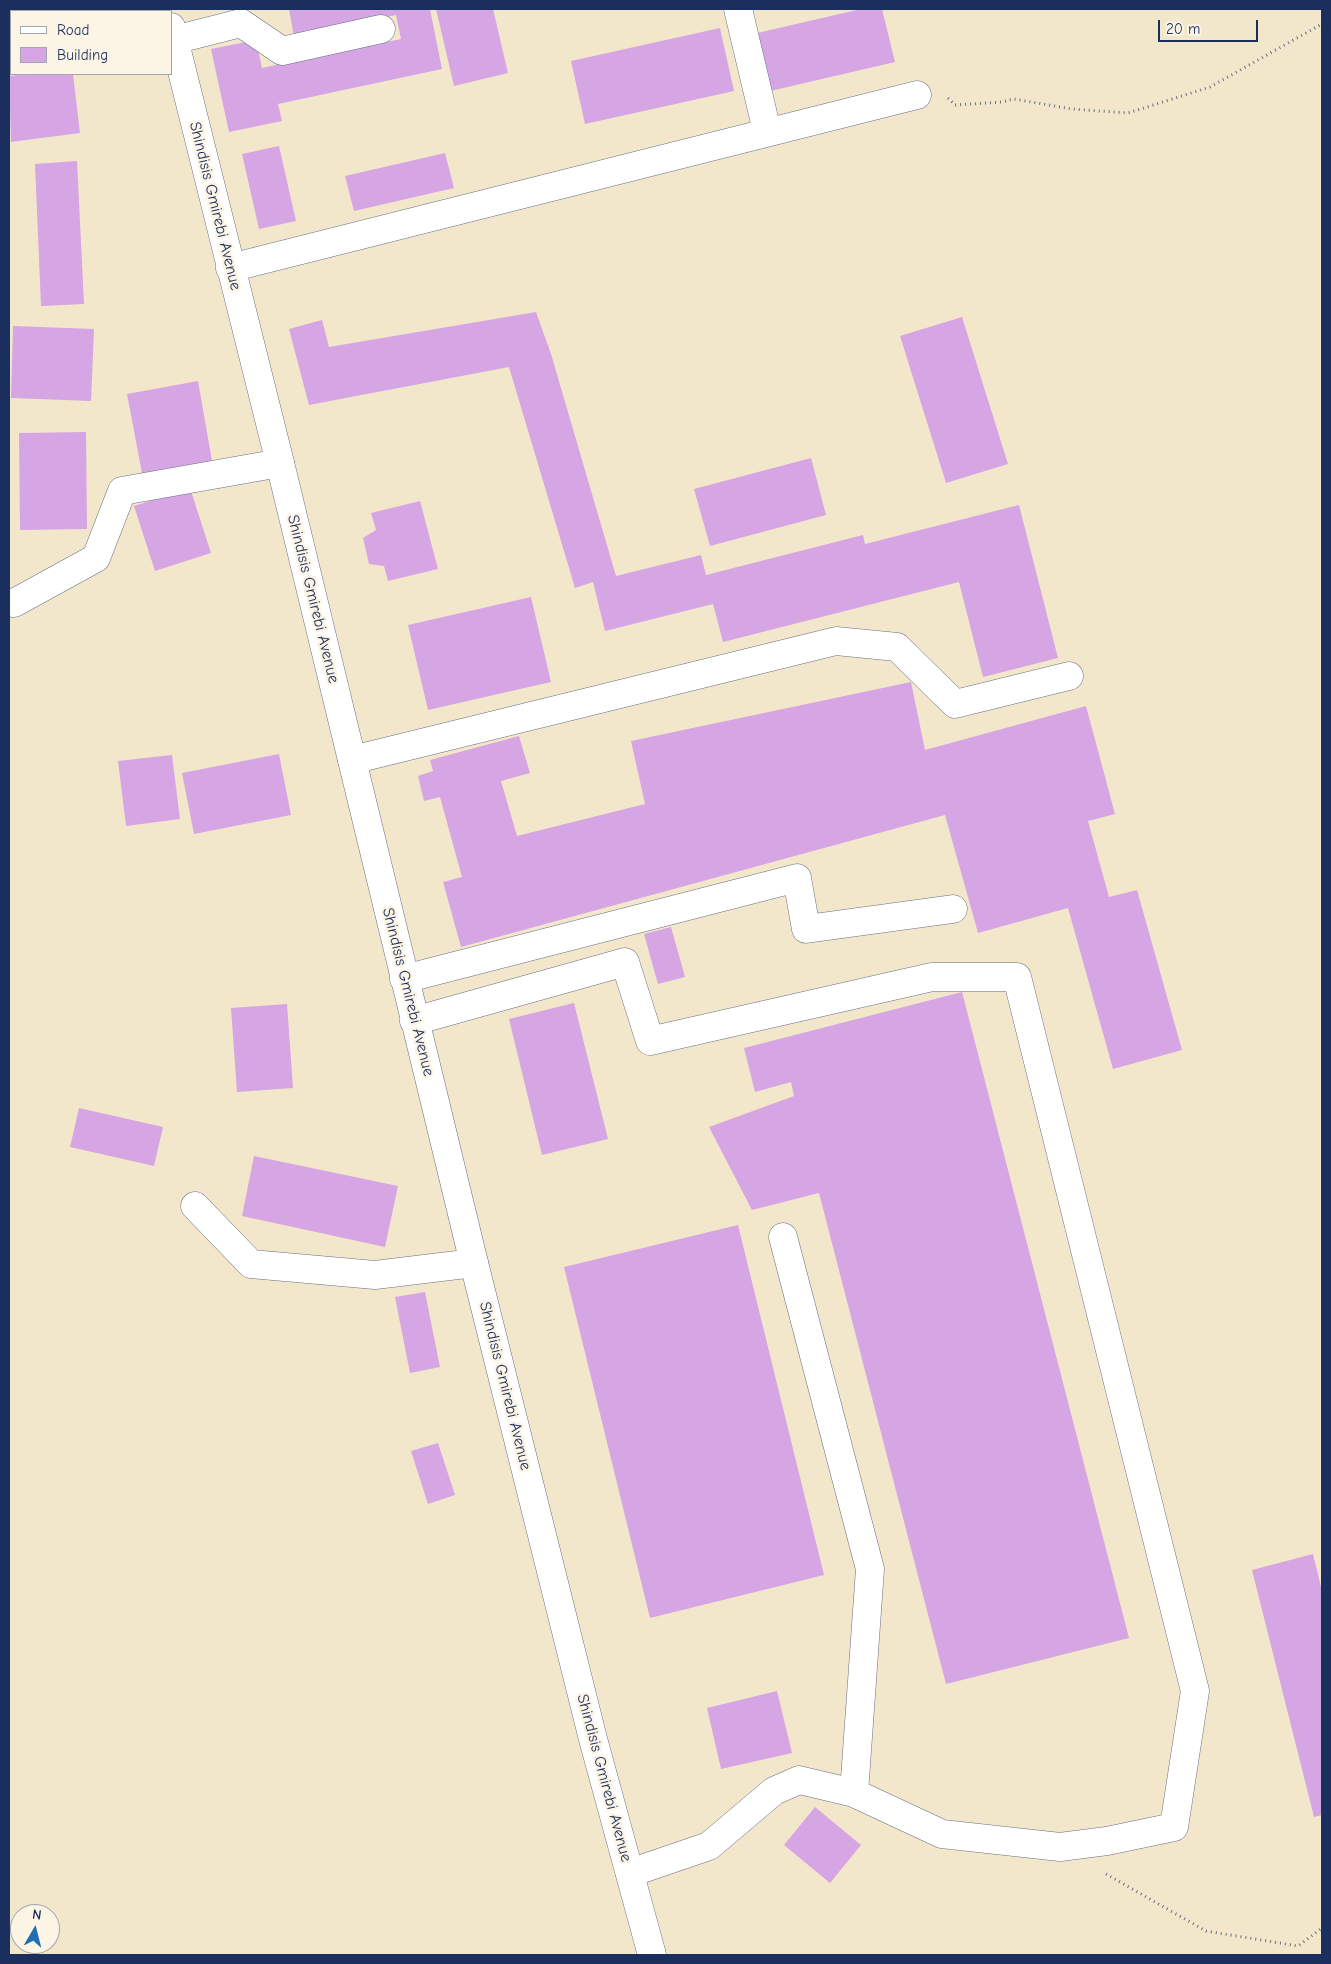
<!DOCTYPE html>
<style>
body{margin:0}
#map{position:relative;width:1331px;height:1964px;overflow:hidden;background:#f3e7cb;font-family:"Comic Neue",sans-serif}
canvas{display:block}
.frame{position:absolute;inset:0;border:10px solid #1b2f5e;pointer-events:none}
.legend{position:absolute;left:10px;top:10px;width:162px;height:65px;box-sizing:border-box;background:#fcf5e5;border:1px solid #a2a6af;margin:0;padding:6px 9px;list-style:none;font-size:15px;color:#1b2f5e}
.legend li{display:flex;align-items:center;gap:10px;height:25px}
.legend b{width:25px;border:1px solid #a2a6af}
.north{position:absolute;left:10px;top:1904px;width:50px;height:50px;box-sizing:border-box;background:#fcf5e5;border:1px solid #a2a6af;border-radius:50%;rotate:8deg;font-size:14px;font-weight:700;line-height:20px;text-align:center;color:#1b2f5e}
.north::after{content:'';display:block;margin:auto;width:18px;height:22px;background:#1f6fb2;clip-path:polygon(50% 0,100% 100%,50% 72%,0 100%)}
.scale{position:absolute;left:1158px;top:20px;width:100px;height:22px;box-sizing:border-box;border:2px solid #1b2f5e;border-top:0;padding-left:6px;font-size:15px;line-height:18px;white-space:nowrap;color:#1b2f5e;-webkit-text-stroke:4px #fcf5e5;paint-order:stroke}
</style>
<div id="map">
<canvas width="1331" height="1964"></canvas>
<div class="frame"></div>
<ul class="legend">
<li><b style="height:6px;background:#fff"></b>Road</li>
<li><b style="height:14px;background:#d6a5e4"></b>Building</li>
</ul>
<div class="north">N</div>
<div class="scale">20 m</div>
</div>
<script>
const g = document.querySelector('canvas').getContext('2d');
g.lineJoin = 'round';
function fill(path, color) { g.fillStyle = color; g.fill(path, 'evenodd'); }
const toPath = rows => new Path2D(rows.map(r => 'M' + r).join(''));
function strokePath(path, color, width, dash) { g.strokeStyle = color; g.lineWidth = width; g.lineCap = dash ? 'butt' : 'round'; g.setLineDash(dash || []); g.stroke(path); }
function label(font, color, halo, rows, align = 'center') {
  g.font = font + ' "Comic Neue",sans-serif'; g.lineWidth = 5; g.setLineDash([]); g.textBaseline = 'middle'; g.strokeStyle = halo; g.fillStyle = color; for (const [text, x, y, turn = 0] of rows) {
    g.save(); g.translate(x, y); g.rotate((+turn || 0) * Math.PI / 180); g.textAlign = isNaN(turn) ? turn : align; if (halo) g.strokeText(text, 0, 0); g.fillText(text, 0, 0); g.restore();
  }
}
fill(toPath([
 [289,9,430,9,442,69,278,104,282,121,229,132,211,49,256,40,262,68,401,39,396,15,294,37],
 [436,9,493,9,508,73,454,86],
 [861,9,882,9,895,62,766,92,753,34],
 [720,28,734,91,585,124,571,61],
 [27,74,73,74,80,133,11,142,9,76],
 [279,146,296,221,259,229,242,154],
 [445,153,454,188,354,211,345,176],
 [77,161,84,304,41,306,35,164],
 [536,312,551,354,616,576,701,555,706,575,863,535,865,544,1019,505,1058,658,983,677,959,582,723,642,713,604,605,631,593,582,575,588,509,367,309,405,289,329,322,320,329,347],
 [962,317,1008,464,946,483,900,336],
 [13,326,94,329,91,401,11,398],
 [198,381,212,461,142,473,127,394],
 [86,432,87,529,20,530,19,433],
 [811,458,826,515,710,546,694,489],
 [190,488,211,553,155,571,134,506],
 [420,501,438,569,388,581,384,566,369,564,363,538,376,530,371,513],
 [531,597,551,682,428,710,408,625],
 [911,682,925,750,1086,706,1115,814,1088,821,1109,897,1137,890,1182,1050,1113,1069,1068,908,978,933,945,815,461,947,443,882,462,877,440,797,424,801,418,776,433,771,430,760,519,736,530,773,501,781,517,836,645,804,631,741],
 [279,754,291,815,194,834,182,773],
 [172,755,180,819,126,826,118,761],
 [671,927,685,977,658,984,644,934],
 [962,992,1129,1638,946,1684,819,1193,752,1210,709,1127,794,1096,791,1082,755,1092,744,1048],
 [574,1003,608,1139,542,1155,509,1019],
 [287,1004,293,1088,237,1092,231,1008],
 [79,1108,163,1127,154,1166,70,1147],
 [254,1156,398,1186,385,1247,242,1216],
 [738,1225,824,1575,650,1618,564,1267],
 [425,1292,440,1367,410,1373,395,1297],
 [438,1443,455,1495,428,1504,411,1451],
 [1313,1554,1322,1591,1322,1815,1314,1817,1252,1570],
 [777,1691,792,1753,721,1769,707,1708],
 [815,1807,861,1845,830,1883,784,1845]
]), '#d6a5e4');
const minor = toPath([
 [738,9,767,131],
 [174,40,241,23,282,51,381,29],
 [230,268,917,95],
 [14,603,96,558,122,491,280,463],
 [352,760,836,641,897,647,955,704,1069,676],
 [404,979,797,878,806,929,953,909],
 [414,1021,625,962,650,1041,932,977,1017,977,1195,1691,1174,1827,1107,1841,1060,1847,942,1834,854,1793,799,1780,774,1791,709,1846,630,1873],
 [195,1206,251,1264,375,1275,474,1263],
 [783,1237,870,1569,854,1793]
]);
const major = toPath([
 [171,27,280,463,474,1263,593,1739,652,1955]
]);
strokePath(minor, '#676f84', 29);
strokePath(major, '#676f84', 29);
strokePath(toPath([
 [948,98,955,105,1002,102,1014,99,1072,109,1128,113,1210,87,1322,24],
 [1106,1874,1206,1931,1298,1946,1322,1928]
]), '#676f84', 3, [1, 4]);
strokePath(minor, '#fff', 28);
strokePath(major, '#fff', 28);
label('16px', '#1b2f5e', '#fcf5e5', [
 ["Shindisis Gmirebi Avenue",215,206,76],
 ["Shindisis Gmirebi Avenue",313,599,76],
 ["Shindisis Gmirebi Avenue",408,992,76],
 ["Shindisis Gmirebi Avenue",505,1386,76],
 ["Shindisis Gmirebi Avenue",604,1778,75]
]);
</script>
